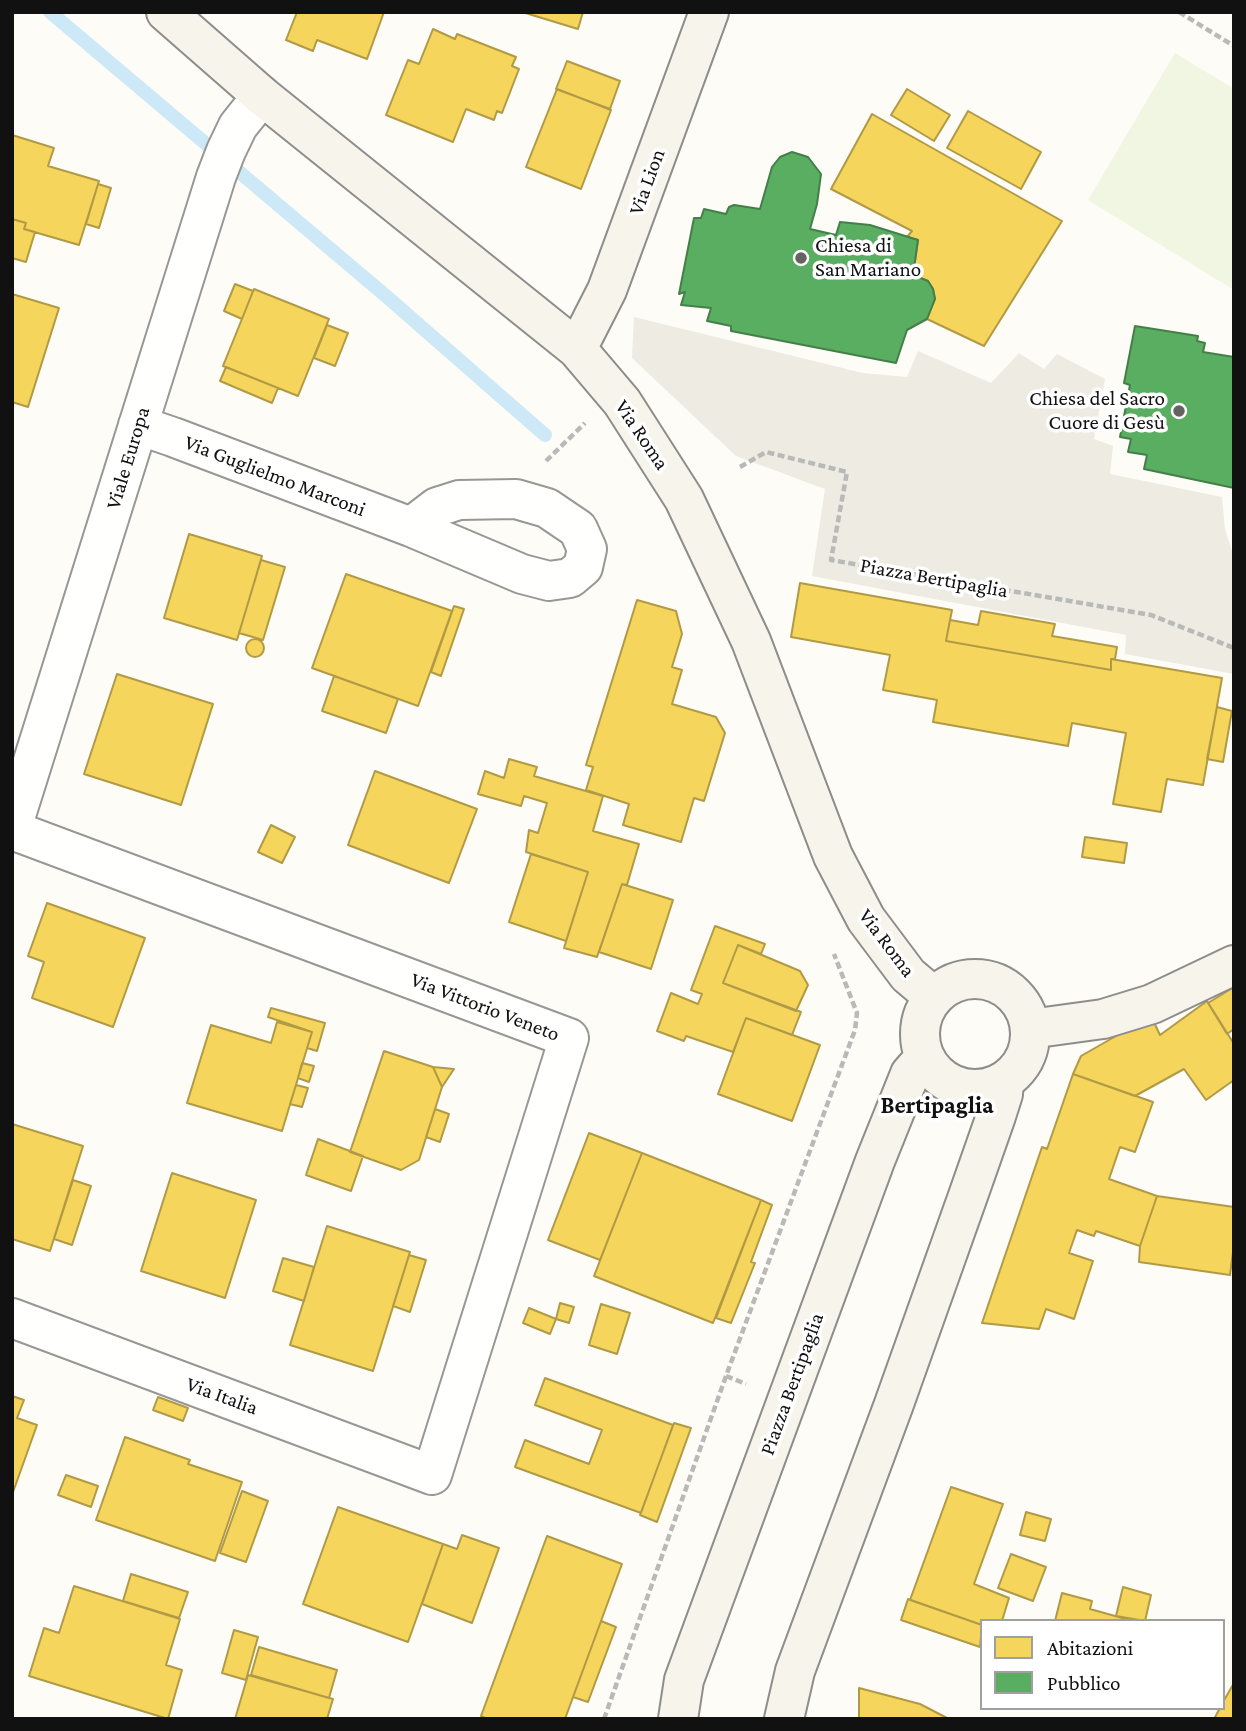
<!DOCTYPE html>
<meta charset="utf-8">
<style>
body{margin:0}
#map{position:relative;width:1246px;height:1731px;overflow:hidden;background:#fdfcf7;font-family:"Crimson Pro",serif}
canvas{display:block}
.frame{position:absolute;inset:0;border:14px solid #111;pointer-events:none}
.legend{position:absolute;left:980px;top:1619px;width:245px;height:91px;box-sizing:border-box;background:#fff;border:2px solid #a0a0a0;margin:0;padding:9px 12px;list-style:none;font-size:21px;color:#111}
.legend li{display:flex;align-items:center;gap:14px;height:35px}
.legend b{width:35px;border:2px solid #a0a0a0}
</style>
<div id="map">
<canvas width="1246" height="1731"></canvas>
<div class="frame"></div>
<ul class="legend">
<li><b style="height:19px;background:#f6d55c"></b>Abitazioni</li>
<li><b style="height:19px;background:#5aae61"></b>Pubblico</li>
</ul>
</div>
<script>
const g = document.querySelector('canvas').getContext('2d');
g.lineJoin = 'round';
function fill(path, color) { g.fillStyle = color; g.fill(path, 'evenodd'); }
const toPath = rows => new Path2D(rows.map(r => 'M' + r).join(''));
function strokePath(path, color, width, dash) { g.strokeStyle = color; g.lineWidth = width; g.lineCap = dash ? 'butt' : 'round'; g.setLineDash(dash || []); g.stroke(path); }
function label(font, color, halo, rows, align = 'center') {
  g.font = font + ' "Crimson Pro",serif'; g.lineWidth = 7; g.setLineDash([]); g.textBaseline = 'middle'; g.strokeStyle = halo; g.fillStyle = color; for (const [text, x, y, turn = 0] of rows) {
    g.save(); g.translate(x, y); g.rotate((+turn || 0) * Math.PI / 180); g.textAlign = isNaN(turn) ? turn : align; if (halo) g.strokeText(text, 0, 0); g.fillText(text, 0, 0); g.restore();
  }
}
fill(toPath([
 [1175,53,1234,89,1234,290,1088,200]
]), '#f0f6e1');
fill(toPath([
 [634,317,863,373,907,377,918,351,991,383,1019,353,1044,369,1057,354,1105,379,1094,439,1113,446,1110,474,1222,497,1225,529,1234,558,1234,674,1125,654,1126,635,812,576,825,489,736,456,632,358]
]), '#edebe2');
const homes = toPath([
 [297,12,384,12,367,59,317,40,313,51,286,40,297,12],
 [522,12,583,12,578,29,522,12],
 [433,29,455,39,457,34,516,57,512,66,519,69,502,113,497,111,494,120,466,109,453,142,386,115,408,60,419,64,433,29],
 [567,61,620,81,610,109,556,89,567,61],
 [557,89,611,110,581,189,526,167,557,89],
 [907,89,950,115,934,141,891,115,907,89],
 [968,111,1041,152,1021,189,947,148,968,111],
 [872,114,1062,221,984,346,927,319,935,299,933,289,928,281,913,275,918,240,907,237,912,231,831,189,872,114],
 [12,135,54,148,48,166,99,181,79,245,24,229,26,223,12,219,12,135],
 [98,184,111,188,99,228,86,224,98,184],
 [12,219,26,223,24,229,35,232,26,262,12,258,12,219],
 [235,284,253,291,242,319,224,311,235,284],
 [254,289,329,319,298,396,223,366,254,289],
 [12,294,59,308,28,407,12,402,12,294],
 [327,325,348,333,335,366,314,358,327,325],
 [226,367,278,388,272,403,220,381,226,367],
 [189,534,262,556,237,640,164,618,189,534],
 [261,560,285,567,263,640,239,633,261,560],
 [346,574,452,611,418,706,312,668,346,574],
 [800,583,952,610,946,641,1111,670,1111,659,1222,678,1203,785,1167,779,1161,812,1113,804,1126,733,1072,723,1068,746,933,722,937,700,883,690,890,655,791,637,800,583],
 [637,600,676,611,682,634,672,667,682,670,672,704,716,717,725,733,704,801,694,798,681,842,623,825,629,804,586,790,593,767,586,765,637,600],
 [454,606,464,609,441,676,431,672,454,606],
 [981,611,1055,624,1052,636,1117,647,1115,659,1111,659,1111,670,946,641,950,620,978,625,981,611],
 '246 648a9 9 0 1 1 18 0a9 9 0 1 1-18 0Z',
 [117,674,213,704,181,805,84,774,117,674],
 [334,676,398,699,386,733,322,711,334,676],
 [1217,707,1232,711,1223,762,1207,759,1217,707],
 [509,759,537,767,534,776,603,796,593,831,639,844,627,885,622,884,597,957,564,948,588,872,526,852,529,830,538,833,547,803,524,796,521,806,478,794,485,771,504,778,509,759],
 [375,771,477,809,449,883,348,845,375,771],
 [271,825,295,837,282,863,258,852,271,825],
 [1085,837,1127,843,1124,863,1082,857,1085,837],
 [531,854,588,872,566,941,509,922,531,854],
 [622,884,673,900,651,969,599,952,622,884],
 [47,903,145,938,113,1027,32,998,44,962,28,956,47,903],
 [715,926,765,944,761,954,738,945,723,983,801,1012,792,1035,746,1018,733,1052,686,1036,684,1041,657,1031,671,993,698,1004,702,994,691,990,715,926],
 [738,945,800,971,808,985,796,1011,723,983,738,945],
 [1234,987,1234,1029,1227,1034,1208,1003,1234,987],
 [1207,1001,1234,1044,1234,1080,1206,1100,1184,1069,1135,1096,1073,1074,1081,1056,1151,1016,1160,1035,1207,1001],
 [271,1008,325,1023,317,1051,307,1048,312,1032,268,1017,271,1008],
 [746,1018,820,1045,792,1121,718,1094,746,1018],
 [277,1022,312,1032,282,1131,187,1103,211,1025,271,1043,277,1022],
 [384,1051,433,1067,442,1087,419,1160,401,1170,350,1152,384,1051],
 [302,1063,314,1066,309,1082,298,1078,302,1063],
 [433,1067,454,1069,442,1087,433,1067],
 [1073,1074,1153,1102,1135,1152,1120,1147,1109,1179,1157,1196,1140,1246,1096,1231,1094,1236,1077,1230,1069,1253,1093,1261,1074,1319,1046,1309,1039,1329,982,1323,1042,1147,1047,1149,1073,1074],
 [296,1085,308,1088,302,1107,290,1104,296,1085],
 [435,1109,449,1114,440,1142,426,1137,435,1109],
 [12,1124,83,1146,50,1251,12,1239,12,1124],
 [589,1133,642,1153,600,1260,548,1240,589,1133],
 [318,1139,363,1156,351,1191,306,1175,318,1139],
 [642,1153,761,1200,713,1323,594,1276,642,1153],
 [172,1173,256,1200,225,1298,141,1271,172,1173],
 [73,1180,91,1186,72,1245,54,1239,73,1180],
 [1157,1196,1234,1207,1234,1244,1230,1275,1139,1262,1140,1246,1157,1196],
 [761,1200,772,1205,751,1262,755,1263,731,1323,716,1318,761,1200],
 [327,1226,410,1252,373,1371,290,1345,327,1226],
 [409,1255,426,1260,410,1312,393,1306,409,1255],
 [283,1258,314,1267,304,1301,273,1291,283,1258],
 [560,1303,574,1307,569,1323,556,1319,560,1303],
 [601,1304,630,1313,617,1354,589,1345,601,1304],
 [529,1308,556,1319,550,1334,523,1323,529,1308],
 [545,1378,673,1425,641,1513,515,1467,525,1440,589,1464,602,1430,535,1405,545,1378],
 [12,1396,24,1400,17,1418,37,1425,12,1495,12,1396],
 [158,1397,188,1408,183,1421,153,1410,158,1397],
 [674,1423,691,1428,657,1522,640,1515,674,1423],
 [125,1437,190,1460,188,1464,242,1482,215,1561,96,1520,125,1437],
 [66,1475,98,1486,91,1507,58,1495,66,1475],
 [951,1487,1003,1504,974,1584,1009,1598,1002,1621,982,1621,982,1625,910,1600,951,1487],
 [242,1491,268,1501,246,1562,220,1553,242,1491],
 [338,1507,443,1544,408,1642,303,1604,338,1507],
 [1026,1512,1051,1519,1045,1541,1020,1535,1026,1512],
 [462,1535,499,1548,472,1623,422,1604,443,1544,457,1549,462,1535],
 [547,1536,622,1564,565,1719,487,1719,481,1716,547,1536],
 [1011,1554,1046,1567,1033,1601,998,1588,1011,1554],
 [131,1574,188,1592,179,1618,123,1601,131,1574],
 [74,1586,180,1619,166,1665,182,1670,168,1719,29,1676,44,1628,59,1633,74,1586],
 [1123,1587,1151,1595,1145,1621,1116,1616,1123,1587],
 [1062,1593,1092,1601,1090,1609,1133,1621,1055,1621,1062,1593],
 [908,1599,982,1625,980,1647,901,1620,908,1599],
 [601,1621,616,1627,588,1702,573,1697,601,1621],
 [234,1630,258,1637,246,1680,222,1673,234,1630],
 [259,1647,337,1670,329,1698,251,1675,259,1647],
 [248,1675,333,1699,327,1719,235,1719,248,1675],
 [1234,1683,1234,1719,1214,1719,1220,1708,1223,1708,1223,1702,1234,1683],
 [859,1688,920,1704,949,1719,859,1719,859,1688]
]);
fill(homes, '#f6d55c');
strokePath(homes, '#b19a46', 2);
const public = toPath([
 [792,152,808,157,821,174,817,204,810,229,836,235,840,222,870,225,918,240,913,275,928,281,933,289,935,299,927,319,907,330,896,363,731,331,731,326,707,321,711,308,681,305,685,292,679,294,694,218,701,218,704,209,726,214,729,207,734,205,760,209,772,167,780,157,792,152],
 [1135,326,1198,336,1197,341,1205,343,1203,352,1234,357,1234,488,1144,469,1147,455,1128,452,1131,439,1120,437,1130,385,1124,383,1135,326]
]);
fill(public, '#5aae61');
strokePath(public, '#447f49', 2);
strokePath(toPath([
 [50,12,386,296,545,435]
]), '#cde8f7', 14);
const street = toPath([
 [138,425,173,437,411,527,418,530,522,574,549,581,570,578,583,567,587,549,578,529,547,508,516,499,459,500,437,507,411,527],
 [12,828,216,177,226,151,238,126,262,96],
 [12,830,569,1038,432,1475,12,1318]
]);
const secondary = toPath([
 [166,12,262,96,577,349,622,402,684,499,751,641,833,856,866,919,908,975,934,997],
 [577,349,607,290,709,12],
 '920 1034a55 55 0 1 1 110 0a55 55 0 1 1-110 0Z',
 [1030,1029,1103,1019,1152,1004,1234,965],
 [678,1719,684,1680,875,1161,910,1074,925,1057],
 [784,1719,795,1671,894,1404,969,1193,996,1116,1003,1094,1004,1081]
]);
strokePath(street, '#979795', 42);
strokePath(secondary, '#8e8d8b', 42);
strokePath(toPath([
 [1179,12,1234,46],
 [546,461,585,423],
 [740,467,766,452,847,472,831,560,1151,615,1234,648],
 [726,1376,746,1384],
 [604,1719,726,1376,855,1030,857,1013,834,954]
]), '#b9b9b8', 4.5, [7, 3.5]);
strokePath(street, '#fffffe', 38);
strokePath(secondary, '#f6f4eb', 38);
for (const [x, y, r, color] of [
 [801,258,7,"#646362"],
 [1179,411,7,"#646362"]
]) { const dot = new Path2D(); dot.arc(x, y, r, 0, 2 * Math.PI); g.fillStyle = color; g.fill(dot); strokePath(dot, '#fff', 2.5); }
label('21px', '#111', '#fff', [
 ["Via Lion",647,182,-70],
 ["Via Roma",642,435,56],
 ["Viale Europa",128,458,-73],
 ["Via Guglielmo Marconi",275,476,21],
 ["Piazza Bertipaglia",934,578,10],
 ["Via Roma",887,943,53],
 ["Via Vittorio Veneto",485,1007,21],
 ["Piazza Bertipaglia",792,1384,-70],
 ["Via Italia",222,1396,20]
]);
label('21px', '#111', '#fff', [
 ["Chiesa di",815,246],
 ["San Mariano",815,270],
 ["Chiesa del Sacro",1165,399,"right"],
 ["Cuore di Gesù",1165,423,"right"]
], 'left');
label('bold 24px', '#111', '#fff', [
 ["Bertipaglia",937,1106]
]);
</script>
